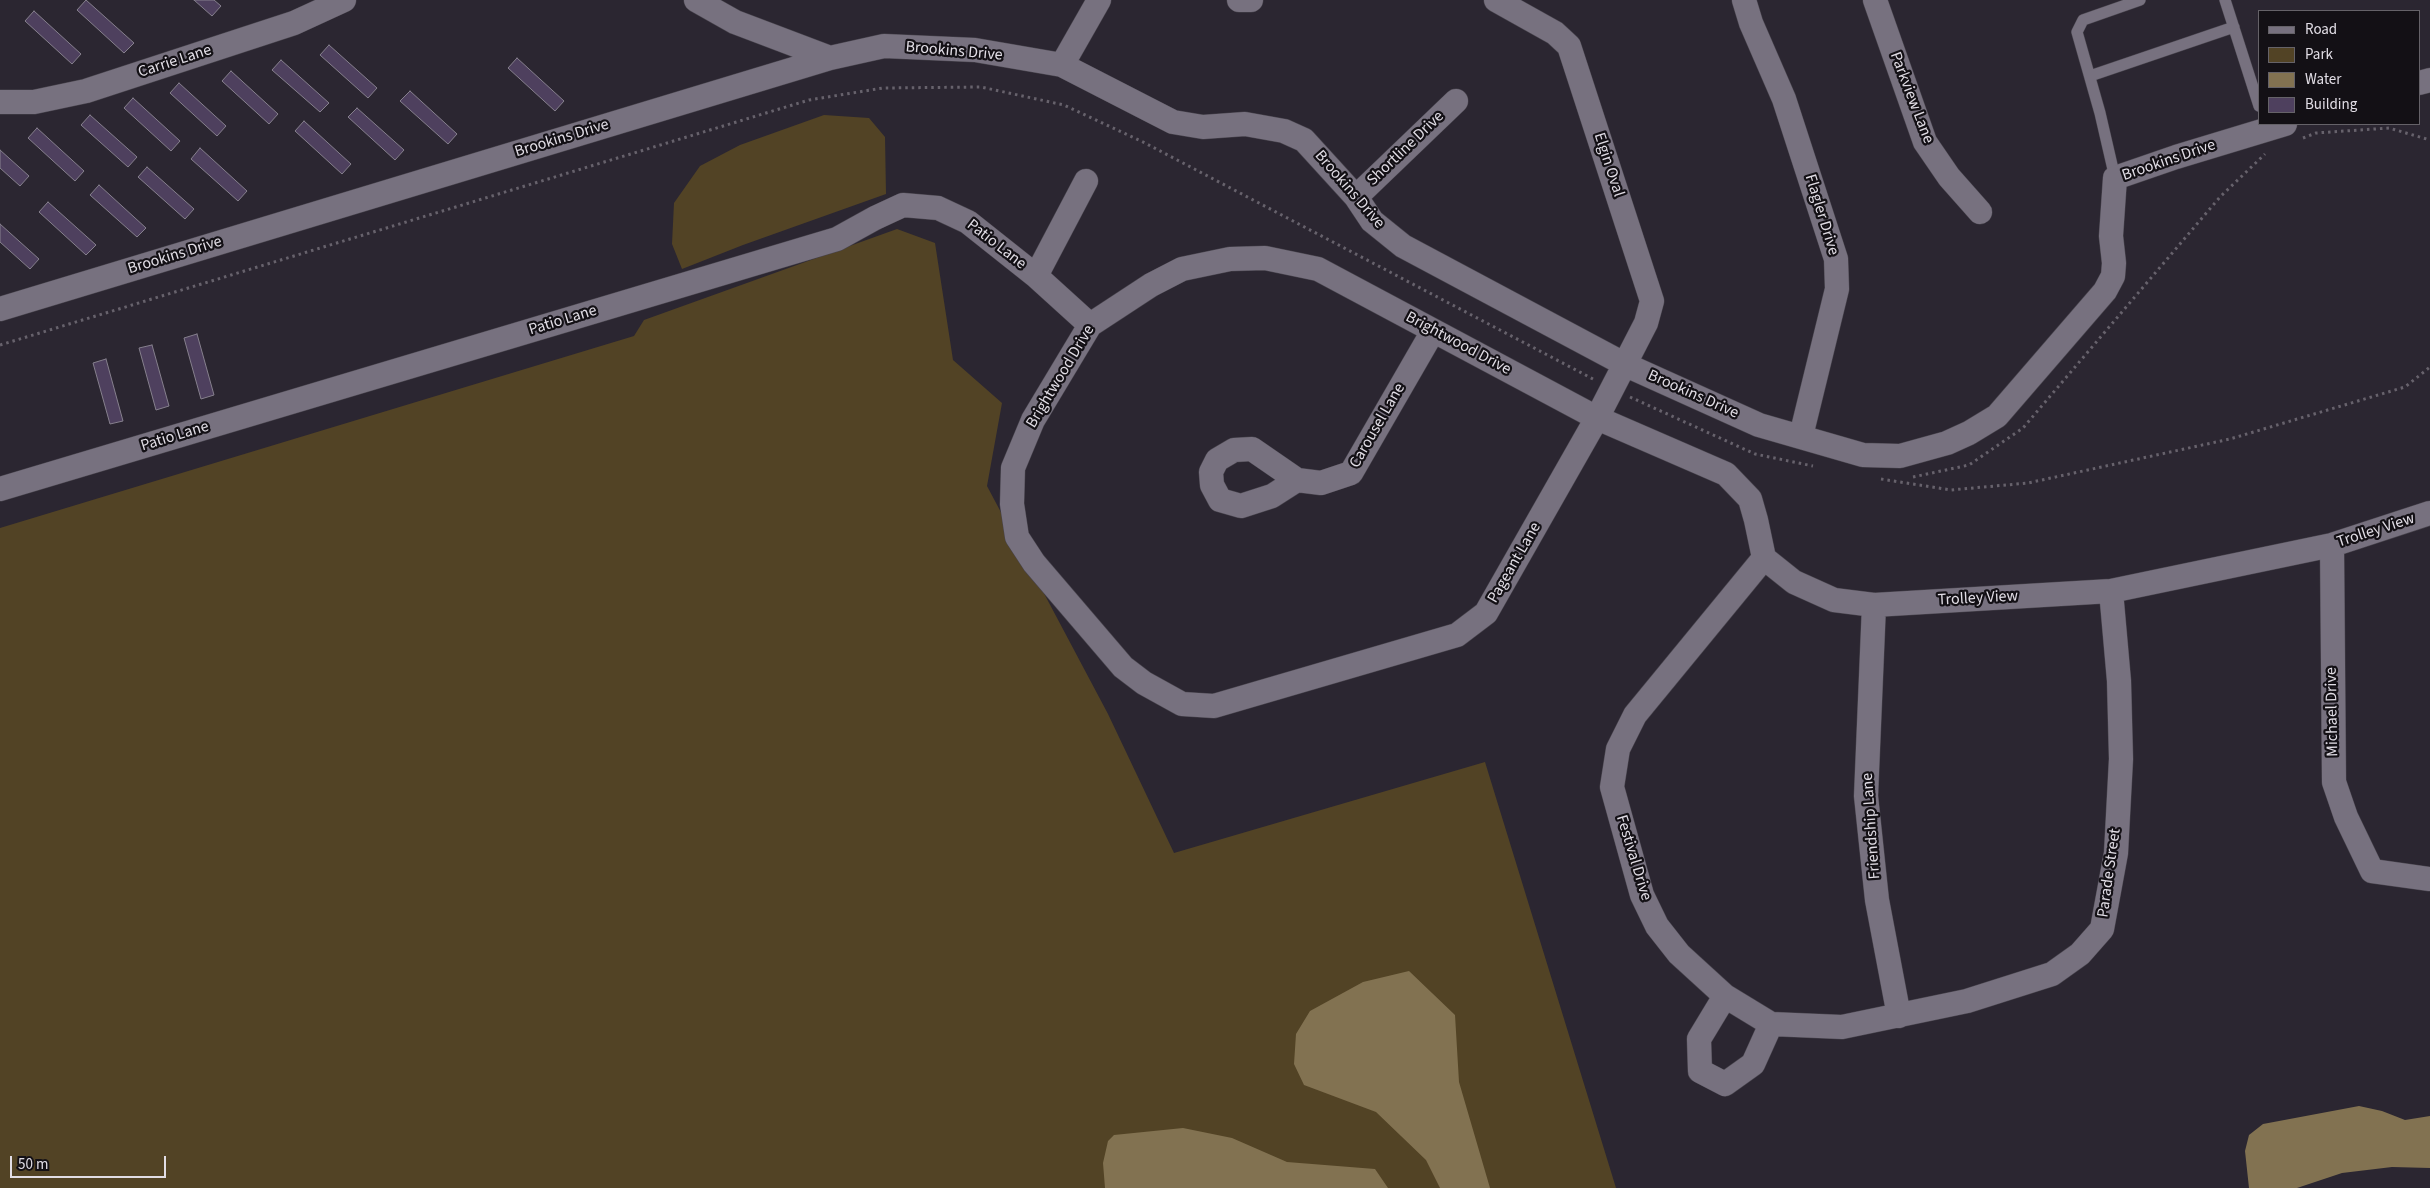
<!DOCTYPE html>
<style>
body{margin:0}
#map{position:relative;width:2430px;height:1188px;overflow:hidden;background:#2b2631;font-family:"Source Sans 3",sans-serif}
canvas{display:block}
.legend{position:absolute;left:2258px;top:10px;width:162px;height:115px;box-sizing:border-box;background:#131015;border:1px solid #656268;margin:0;padding:6px 9px;list-style:none;font-size:15px;color:#e1dde5}
.legend li{display:flex;align-items:center;gap:10px;height:25px}
.legend b{width:25px;border:1px solid #656268}
.scale{position:absolute;left:10px;top:1156px;width:156px;height:22px;box-sizing:border-box;border:2px solid #e1dde5;border-top:0;padding-left:6px;font-size:15px;line-height:18px;white-space:nowrap;color:#e1dde5;-webkit-text-stroke:4px #131015;paint-order:stroke}
</style>
<div id="map">
<canvas width="2430" height="1188"></canvas>
<ul class="legend">
<li><b style="height:6px;background:#77717f"></b>Road</li>
<li><b style="height:14px;background:#524325"></b>Park</li>
<li><b style="height:14px;background:#827251"></b>Water</li>
<li><b style="height:14px;background:#4e405e"></b>Building</li>
</ul>
<div class="scale">50 m</div>
</div>
<script>
const g = document.querySelector('canvas').getContext('2d');
g.lineJoin = 'round';
function fill(path, color) { g.fillStyle = color; g.fill(path, 'evenodd'); }
const toPath = rows => new Path2D(rows.map(r => 'M' + r).join(''));
function strokePath(path, color, width, dash) { g.strokeStyle = color; g.lineWidth = width; g.lineCap = dash ? 'butt' : 'round'; g.setLineDash(dash || []); g.stroke(path); }
function label(font, color, halo, rows, align = 'center') {
  g.font = font + ' "Source Sans 3",sans-serif'; g.lineWidth = 4.5; g.setLineDash([]); g.textBaseline = 'middle'; g.strokeStyle = halo; g.fillStyle = color; for (const [text, x, y, turn = 0] of rows) {
    g.save(); g.translate(x, y); g.rotate((+turn || 0) * Math.PI / 180); g.textAlign = isNaN(turn) ? turn : align; if (halo) g.strokeText(text, 0, 0); g.fillText(text, 0, 0); g.restore();
  }
}
fill(toPath([
 [824,115,869,118,885,137,886,194,743,245,682,269,672,244,674,203,700,166,740,145],
 [897,229,935,243,953,360,1002,403,987,486,1108,714,1174,853,1485,762,1616,1188,0,1188,0,528,634,336,644,320]
]), '#524325');
fill(toPath([
 [1409,971,1455,1015,1459,1082,1490,1188,1440,1188,1426,1160,1376,1112,1304,1085,1294,1064,1296,1034,1310,1011,1363,982],
 [2359,1106,2382,1111,2405,1120,2430,1116,2430,1168,2392,1167,2342,1173,2297,1188,2249,1188,2245,1151,2249,1135,2263,1124],
 [1183,1128,1232,1138,1287,1162,1375,1169,1388,1188,1105,1188,1103,1163,1108,1141,1114,1135]
]), '#827251');
const building = toPath([
 [86,0,134,43,124,53,77,10,86,0],
 [194,0,214,0,221,6,212,16,194,0],
 [34,11,81,54,72,64,25,21,34,11],
 [329,45,377,88,368,98,320,55,329,45],
 [517,58,564,101,555,111,508,68,517,58],
 [281,60,329,103,320,112,272,70,281,60],
 [231,71,278,114,269,124,222,81,231,71],
 [179,83,226,126,217,136,170,93,179,83],
 [410,91,457,134,448,144,400,101,410,91],
 [133,98,180,141,171,151,124,108,133,98],
 [357,108,404,150,395,160,348,117,357,108],
 [90,115,137,157,128,167,81,125,90,115],
 [304,121,351,164,342,174,295,131,304,121],
 [37,128,84,171,75,181,28,138,37,128],
 [200,148,247,191,238,201,191,159,200,148],
 [0,150,29,176,20,186,0,168,0,150],
 [147,167,194,209,185,219,138,177,147,167],
 [99,185,146,228,137,237,90,195,99,185],
 [48,202,96,245,86,255,39,212,48,202],
 [0,224,39,259,30,269,0,242,0,224],
 [197,334,214,395,201,399,184,338,197,334],
 [152,345,169,406,156,410,139,348,152,345],
 [106,359,123,421,110,424,93,363,106,359]
]);
fill(building, '#4e405e');
strokePath(building, '#86808d', 1);
const service = toPath([
 [2225,0,2259,106],
 [2090,76,2234,27],
 [2115,178,2100,113,2077,32,2083,20,2140,0]
]);
const minor = toPath([
 [696,0,735,22,830,58],
 [1239,0,1251,0],
 [1496,0,1555,33,1569,46,1652,301,1646,323,1597,418,1486,613,1457,635,1214,706,1182,704,1144,683,1123,667,1034,563,1017,537,1012,504,1013,468,1033,420,1090,325,1151,285,1182,269,1230,259,1265,258,1318,269,1597,418,1726,474,1750,499,1756,520,1764,558,1794,582,1834,600,1874,605,2111,591,2332,545,2430,513],
 [1744,0,1751,23,1784,99,1836,259,1837,289,1801,436],
 [1875,0,1925,142,1949,177,1980,212],
 [1062,65,1099,0],
 [2419,83,2430,80],
 [0,102,34,102,86,91,294,23,344,0],
 [1356,197,1456,101],
 [1036,276,1086,181],
 [0,309,830,58,884,46,975,50,1062,65,1173,122,1203,127,1245,124,1284,131,1304,140,1356,197,1372,221,1403,246,1626,365,1759,425,1863,455,1900,456,1947,443,1969,433,1997,416,2105,291,2113,276,2114,263,2111,236,2115,178,2176,157,2285,124],
 [1297,480,1272,496,1241,506,1220,500,1212,485,1211,472,1217,460,1234,450,1252,449,1297,480,1321,483,1351,473,1433,331],
 [0,489,837,239,875,218,903,205,938,208,968,222,1036,276,1090,325],
 [2332,545,2334,782,2346,817,2372,871,2430,879],
 [1764,558,1635,715,1618,749,1612,787,1642,895,1657,926,1679,954,1725,996,1771,1024,1842,1027,1967,1001,2052,974,2080,954,2102,929,2116,853,2121,759,2119,681,2111,591],
 [1874,605,1866,796,1877,900,1899,1016],
 [1725,996,1699,1039,1700,1071,1725,1084,1753,1064,1771,1024]
]);
strokePath(service, '#49454e', 12);
strokePath(minor, '#49454e', 25);
strokePath(toPath([
 [2303,138,2316,133,2389,128,2430,140],
 [0,345,809,100,883,88,981,87,1064,105,1145,143,1593,379],
 [1630,397,1755,454,1813,466],
 [1913,477,1969,465,2023,428,2220,197,2265,154],
 [1881,479,1951,490,2028,483,2230,439,2405,387,2430,367]
]), '#67626c', 3, [2.5, 4]);
strokePath(service, '#77717f', 11);
strokePath(minor, '#77717f', 24);
label('16px', '#e1dde5', '#131015', [
 ["Brookins Drive",954,52,5],
 ["Carrie Lane",175,62,-18],
 ["Parkview Lane",1911,98,69],
 ["Brookins Drive",562,139,-17],
 ["Shortline Drive",1406,149,-44],
 ["Brookins Drive",2169,161,-19],
 ["Elgin Oval",1608,165,72],
 ["Brookins Drive",1349,190,49],
 ["Flagler Drive",1821,215,73],
 ["Patio Lane",996,245,38],
 ["Brookins Drive",175,256,-17],
 ["Patio Lane",563,321,-17],
 ["Brightwood Drive",1458,344,28],
 ["Brightwood Drive",1061,377,-59],
 ["Brookins Drive",1693,395,24],
 ["Carousel Lane",1378,426,-60],
 ["Patio Lane",175,437,-17],
 ["Trolley View",2376,531,-18],
 ["Pageant Lane",1515,563,-60],
 ["Trolley View",1978,599,-3],
 ["Michael Drive",2333,712,-91],
 ["Friendship Lane",1872,826,-94],
 ["Festival Drive",1633,858,73],
 ["Parade Street",2110,873,-82]
]);
</script>
